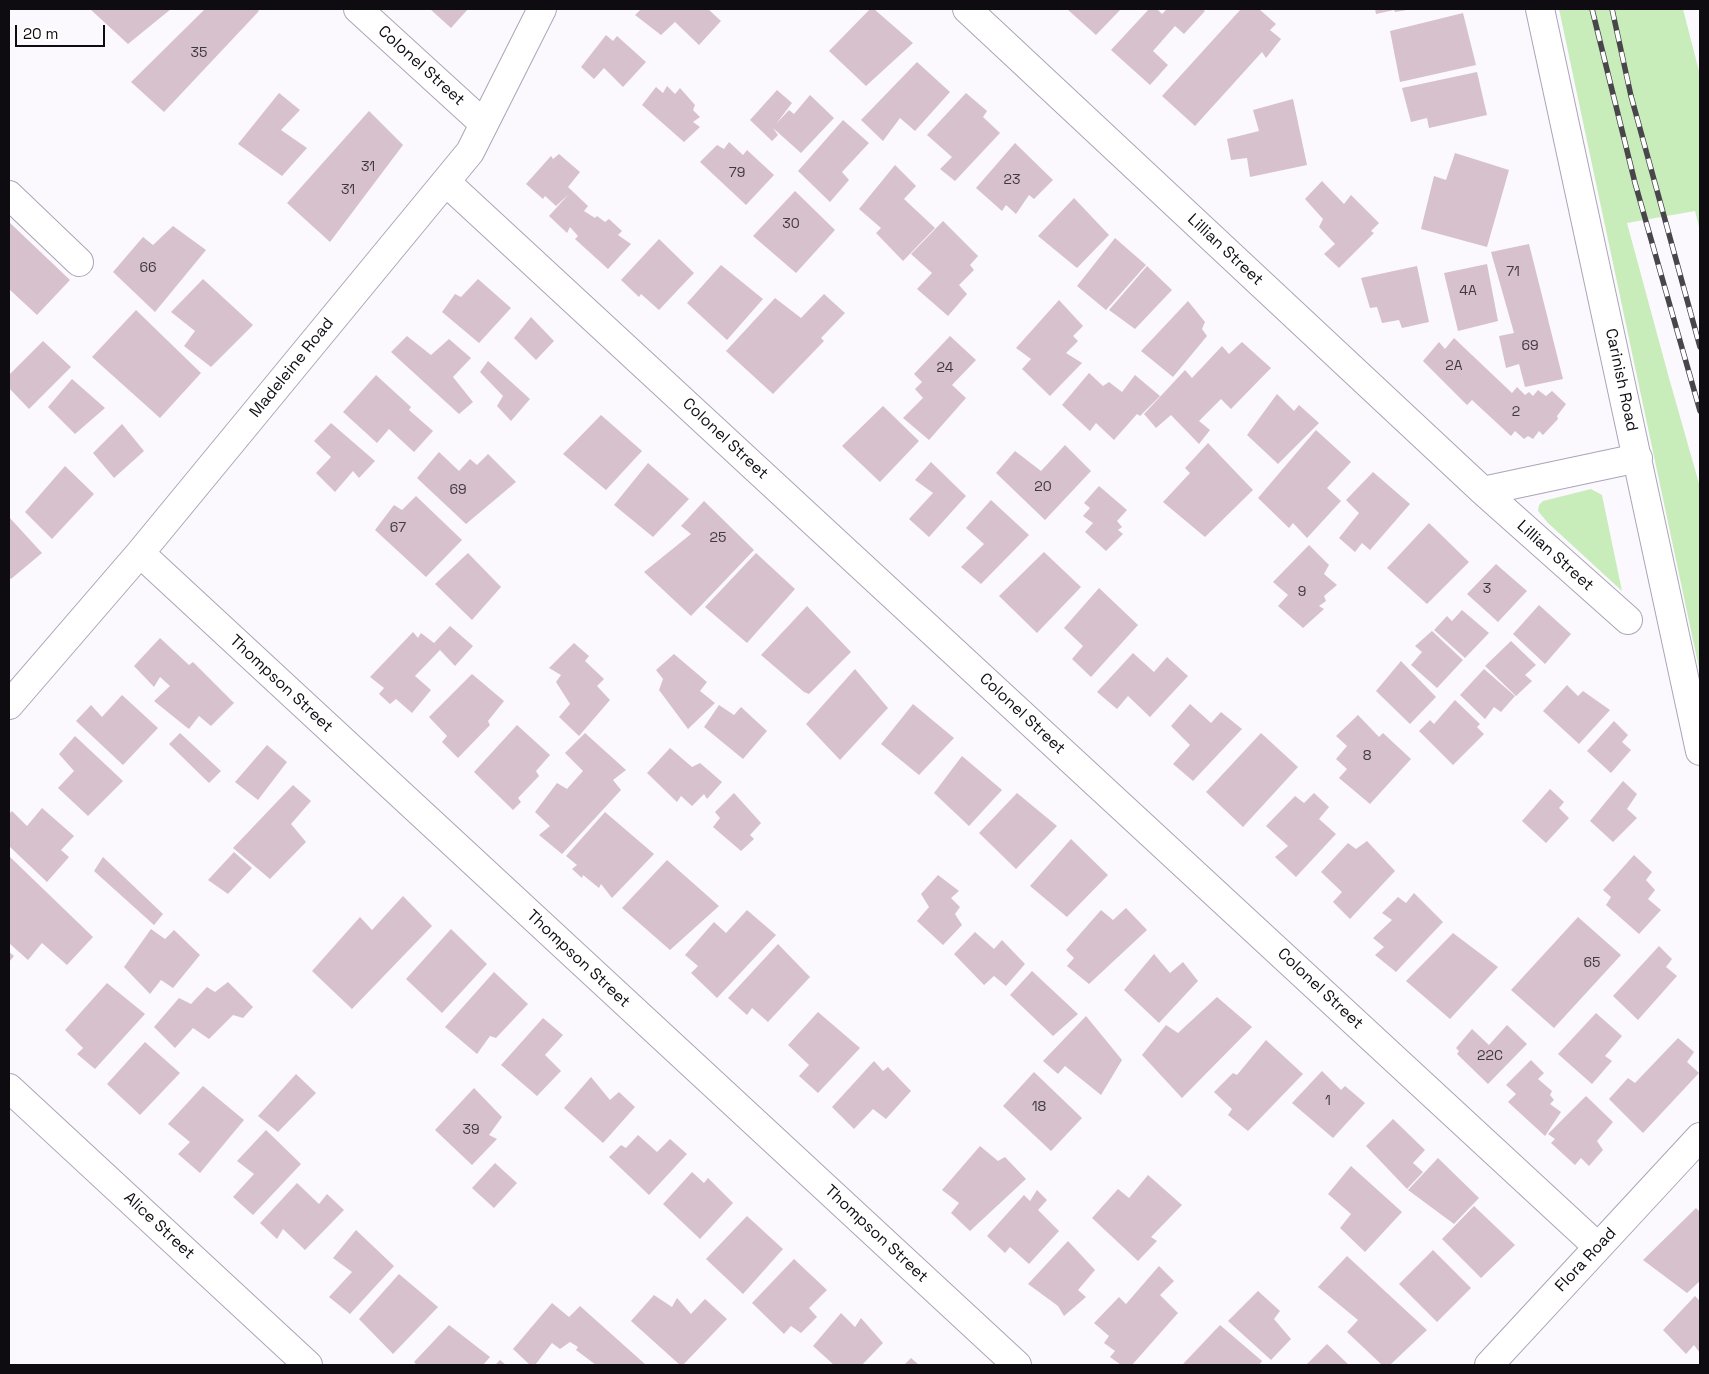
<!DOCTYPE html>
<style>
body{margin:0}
#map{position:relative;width:1709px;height:1374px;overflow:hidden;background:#fbf9fd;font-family:"Space Grotesk",sans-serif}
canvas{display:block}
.frame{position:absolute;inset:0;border:10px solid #0e0b11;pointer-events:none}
.scale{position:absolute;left:15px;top:25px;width:90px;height:22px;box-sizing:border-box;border:2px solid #0e0b11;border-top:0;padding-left:6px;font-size:15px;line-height:18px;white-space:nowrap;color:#0e0b11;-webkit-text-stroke:4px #fff;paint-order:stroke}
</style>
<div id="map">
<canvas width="1709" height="1374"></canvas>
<div class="frame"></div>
<div class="scale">20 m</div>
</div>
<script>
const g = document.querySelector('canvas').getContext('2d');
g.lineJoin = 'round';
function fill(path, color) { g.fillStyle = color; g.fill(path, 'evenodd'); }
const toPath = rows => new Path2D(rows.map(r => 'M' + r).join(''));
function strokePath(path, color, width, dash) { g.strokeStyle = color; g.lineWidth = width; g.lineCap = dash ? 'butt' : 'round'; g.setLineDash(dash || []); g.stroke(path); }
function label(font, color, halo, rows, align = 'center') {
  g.font = font + ' "Space Grotesk",sans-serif'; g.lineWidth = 4.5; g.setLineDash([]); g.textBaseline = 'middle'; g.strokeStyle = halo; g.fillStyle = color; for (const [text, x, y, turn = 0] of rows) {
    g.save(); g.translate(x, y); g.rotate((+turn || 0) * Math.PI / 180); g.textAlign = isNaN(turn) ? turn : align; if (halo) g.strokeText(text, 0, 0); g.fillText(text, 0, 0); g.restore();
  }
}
fill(toPath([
 [1559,9,1683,9,1700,75,1700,231,1695,211,1627,223,1669,378,1700,487,1700,673],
 [1591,489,1602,495,1622,591,1548,523,1538,511,1539,505,1543,501]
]), '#c9ecbb');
fill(toPath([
 [90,9,171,9,128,44],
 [205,9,257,9,259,11,164,112,131,82],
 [430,9,468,9,451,28],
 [641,9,708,9,721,21,699,45,675,22,661,35,635,15],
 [870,9,874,9,913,43,866,86,829,51],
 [1067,9,1121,9,1096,35],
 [1149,9,1157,9,1162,14,1167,9,1202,9,1205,11,1184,34,1175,26,1153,51,1168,65,1150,85,1111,50],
 [1241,9,1259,9,1276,24,1270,30,1281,39,1266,58,1262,52,1195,126,1162,96],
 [1375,9,1407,9,1407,10,1395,12,1394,10,1376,14],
 [1463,13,1476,65,1400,82,1390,31],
 [606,35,613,41,617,36,646,62,623,87,604,68,594,79,581,67],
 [917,62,950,92,915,131,900,118,883,141,861,120],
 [1477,72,1487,115,1429,128,1427,118,1411,122,1402,88],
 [667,86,675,94,680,88,695,105,693,110,700,117,693,122,700,127,684,142,642,105,656,87,663,93],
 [777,90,792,103,776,124,789,110,794,114,810,95,834,118,801,153,773,128,778,135,772,141,750,120],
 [279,93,300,110,281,130,307,148,282,176,238,144],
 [966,93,987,111,983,117,1000,133,955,181,940,169,952,157,927,135],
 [1293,99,1307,165,1250,177,1247,158,1231,160,1227,139,1259,131,1253,110],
 [369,111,403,145,330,242,287,203],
 [843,120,869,143,842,172,849,180,830,202,798,171],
 [729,142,743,155,747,150,774,175,746,205,700,162,717,145,724,149],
 [1015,143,1053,180,1034,199,1029,195,1016,214,1006,205,1002,211,976,188],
 [1455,153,1509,170,1487,247,1421,229,1434,176,1446,180],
 [559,154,580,172,568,187,588,206,584,211,595,218,597,216,605,222,609,219,622,231,618,235,631,244,608,269,575,239,578,236,570,227,567,233,549,216,568,195,556,206,545,196,543,199,526,184,551,156,553,159],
 [895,165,916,186,904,199,935,228,903,261,876,233,881,228,859,209],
 [1322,181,1344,204,1351,195,1379,223,1371,231,1374,233,1339,268,1324,254,1335,244,1319,227,1323,219,1305,199],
 [795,191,835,230,796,273,753,236],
 [1074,198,1109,235,1077,268,1038,236],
 [943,221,978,256,970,265,974,270,959,285,967,294,948,316,917,289,932,273,911,254],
 [9,222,70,280,37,315,9,289],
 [173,226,206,250,155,312,113,272,143,237,153,245],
 [1115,238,1146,265,1106,310,1077,286],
 [659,239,694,273,659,310,641,294,639,297,621,280],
 [1529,244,1563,379,1525,387,1519,364,1506,368,1499,336,1514,333,1491,252],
 [1487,264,1498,321,1458,331,1444,273],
 [721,265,763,299,727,340,687,303],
 [1147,266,1172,290,1135,329,1109,310],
 [1417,266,1429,322,1402,328,1399,320,1382,323,1377,307,1370,308,1361,278],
 [203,279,253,325,211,367,184,346,195,331,171,312],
 [478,279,511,308,479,343,442,312,455,294,461,297],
 [824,294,845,313,821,338,824,341,773,394,726,351,775,298,801,318],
 [1059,300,1083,326,1073,336,1078,341,1066,353,1082,363,1050,396,1022,369,1031,359,1016,348],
 [1188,301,1205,322,1202,329,1207,336,1173,377,1141,351],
 [136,310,201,373,160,418,92,357],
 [531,317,554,341,536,360,514,338],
 [407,336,431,355,449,339,471,358,453,377,473,402,459,414,391,352],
 [950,336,976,360,952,385,966,398,929,440,903,418,923,398,915,389,922,382,914,374],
 [1454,338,1512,393,1517,387,1525,395,1529,392,1533,396,1538,390,1546,396,1552,391,1566,404,1557,416,1558,419,1543,435,1539,431,1533,439,1528,436,1524,439,1515,431,1511,436,1472,400,1467,405,1423,361,1439,342,1445,349],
 [43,341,71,367,29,409,9,388,9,375],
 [1242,342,1271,368,1231,409,1221,399,1199,421,1210,430,1199,444,1171,415,1156,428,1144,414,1185,370,1192,378,1222,346,1229,354],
 [488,361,530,399,511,421,497,406,503,396,480,372],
 [1089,373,1103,386,1109,382,1122,392,1135,375,1160,396,1140,416,1137,414,1114,440,1096,423,1090,431,1062,405],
 [376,375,411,407,409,410,433,431,414,452,389,429,377,443,343,412],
 [72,379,105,408,75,434,48,407],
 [1277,394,1294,411,1299,405,1319,423,1278,464,1247,435],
 [883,406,919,441,880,482,842,446],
 [601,415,642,451,606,490,563,454],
 [331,423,375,461,359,478,353,471,335,492,316,473,331,457,314,441],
 [122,424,144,451,114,478,93,453],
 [1316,430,1351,462,1327,488,1341,501,1307,538,1293,523,1289,528,1258,498],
 [1208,443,1253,490,1205,537,1163,502,1190,473,1185,468],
 [1065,445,1091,471,1045,520,996,473,1015,451,1041,471],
 [439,452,459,471,470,459,477,465,488,454,516,482,466,524,417,478],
 [931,462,966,496,929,537,909,519,933,493,915,480],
 [648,463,689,499,653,537,614,505],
 [65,466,94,494,52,539,25,512],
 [1373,472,1410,504,1370,550,1362,543,1355,552,1339,538,1359,513,1346,500],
 [1099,486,1127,510,1117,521,1122,527,1118,530,1123,534,1106,551,1085,532,1093,523,1083,516,1090,508,1084,503],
 [416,496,462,540,426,577,375,530,394,505,402,510],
 [991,500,1029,535,981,584,961,567,984,544,966,528],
 [704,501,754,550,691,616,644,572,691,534,681,526],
 [9,517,42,553,11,579,9,577],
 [1429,523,1469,562,1427,604,1387,568],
 [1309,545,1329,565,1324,574,1337,585,1324,596,1326,601,1319,606,1324,609,1303,628,1278,606,1288,595,1273,582],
 [1044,552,1081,587,1037,633,999,596],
 [468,553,501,587,472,620,435,584],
 [756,553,795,589,747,643,705,607],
 [1496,564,1527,591,1498,622,1467,594],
 [1099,588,1138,625,1091,677,1072,659,1083,646,1064,628],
 [1539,605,1571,634,1545,664,1513,634],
 [807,606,851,652,809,694,804,692,761,655],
 [1462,610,1489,633,1465,658,1434,630,1447,616,1452,621],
 [450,626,473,646,455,666,440,650,415,676,431,690,412,713,396,699,390,704,379,694,384,688,370,677,413,632,418,638,421,633,434,643],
 [1432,631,1463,660,1437,688,1411,665,1422,652,1415,646],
 [160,638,189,665,193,662,234,703,211,726,199,716,189,729,185,726,154,701,170,686,160,677,154,687,134,666],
 [1511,641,1536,665,1525,675,1532,681,1516,696,1485,666],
 [574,643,589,656,585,661,604,679,597,686,610,700,579,736,559,717,570,704,556,682,561,675,549,668],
 [1133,653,1154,672,1167,657,1188,676,1150,717,1128,696,1117,709,1097,692],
 [674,654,707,682,700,691,715,703,688,729,659,690,663,679,656,670],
 [1401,661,1436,697,1410,724,1376,691],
 [855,669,888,708,840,760,806,724],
 [1484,669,1515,696,1501,712,1494,707,1485,719,1460,695],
 [472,674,504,701,488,721,490,725,458,758,442,742,447,736,429,717],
 [1567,685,1578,696,1583,691,1610,710,1579,744,1543,711],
 [122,695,158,728,123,765,76,721,91,705,102,717],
 [1455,700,1480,724,1477,727,1484,734,1453,765,1419,731,1430,720,1434,724],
 [913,704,954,738,919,775,881,744],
 [1190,704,1211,723,1221,712,1242,729,1193,781,1173,764,1190,745,1171,726],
 [719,705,734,715,741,707,767,731,743,759,704,727],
 [1358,715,1379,737,1383,733,1411,759,1370,804,1339,778,1347,769,1336,759,1347,746,1336,736],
 [1614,721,1628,735,1622,742,1631,750,1611,773,1587,751],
 [517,725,550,755,536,771,539,776,518,798,521,802,513,810,474,772],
 [180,733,221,771,209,783,169,744],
 [585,733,626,770,613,780,621,790,562,854,539,835,550,826,535,812,557,783,567,789,583,771,565,753],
 [1261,733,1298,767,1243,827,1206,792],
 [75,736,123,781,88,816,58,788,74,771,59,754],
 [267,745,287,762,258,800,235,782],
 [670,748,692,767,700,763,722,782,707,799,704,794,692,806,681,796,677,802,647,773],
 [962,756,1002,790,969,826,934,793],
 [1623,781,1637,794,1627,809,1637,818,1613,842,1590,821],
 [293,785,311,801,291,824,306,842,270,879,233,848],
 [1550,789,1564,802,1559,808,1569,818,1546,843,1522,821],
 [734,793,761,823,750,835,754,839,741,851,713,827,720,818,715,812],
 [1017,793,1057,826,1016,869,979,833],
 [1314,793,1329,807,1319,819,1336,834,1296,877,1275,857,1288,846,1266,826,1295,796,1304,803],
 [42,808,74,836,61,850,69,857,47,882,9,846,9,814,12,811,27,826],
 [605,812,654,854,612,898,601,884,599,888,583,875,582,878,572,869,577,865,566,856],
 [1071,839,1108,875,1067,917,1030,886],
 [1367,841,1395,871,1350,919,1333,902,1342,892,1321,872,1348,843,1356,849],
 [234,852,252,868,228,894,208,880],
 [1634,855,1652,872,1646,880,1655,890,1648,899,1661,910,1639,934,1606,905,1611,897,1603,890],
 [9,856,93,937,67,965,42,943,28,960,9,943],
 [103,857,163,914,154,925,94,871],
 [667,860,719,906,670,950,622,908],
 [938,875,959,891,951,898,960,907,955,914,962,925,943,945,917,921,929,907,921,894],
 [1414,893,1443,922,1396,972,1375,955,1384,947,1373,938,1392,920,1382,913,1398,897,1406,903],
 [403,896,432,926,352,1009,312,971,360,917,372,930],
 [1126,908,1147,930,1089,984,1067,966,1074,958,1066,950,1101,910,1113,920],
 [747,910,776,935,717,998,691,973,698,966,685,955,714,922,726,933],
 [1578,917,1621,955,1554,1028,1511,990],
 [151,929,165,939,174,930,200,955,173,988,161,980,150,994,124,967],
 [451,929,487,964,442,1013,406,979],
 [975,932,994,949,1002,940,1025,964,1006,986,994,976,984,985,954,954],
 [1453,933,1498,967,1450,1019,1406,981],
 [778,944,810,977,768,1022,752,1008,747,1015,728,998],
 [1659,946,1672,959,1666,967,1677,976,1638,1020,1613,996],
 [9,952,14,956,9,962],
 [1154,954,1170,973,1183,962,1198,981,1159,1023,1124,990],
 [1032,971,1078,1014,1053,1036,1010,995],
 [494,972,528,1004,496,1038,490,1036,477,1054,445,1027],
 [228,982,253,1007,243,1018,233,1015,209,1039,193,1028,175,1048,154,1027,179,998,191,1004,207,987,215,992],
 [107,983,145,1014,95,1069,77,1054,83,1048,65,1030],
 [1217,997,1252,1027,1182,1098,1142,1055,1166,1025,1178,1033],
 [818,1012,860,1048,818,1093,799,1076,809,1065,788,1045],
 [1596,1013,1622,1036,1605,1056,1612,1061,1592,1084,1558,1054],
 [1086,1016,1122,1060,1101,1095,1065,1066,1058,1074,1043,1061],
 [543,1018,563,1035,545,1055,561,1071,537,1096,501,1065],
 [1507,1025,1527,1044,1488,1084,1457,1054,1459,1051,1456,1048,1472,1029,1489,1045],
 [1678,1038,1694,1052,1687,1062,1699,1073,1643,1133,1609,1099,1628,1078,1635,1083],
 [1266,1040,1303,1074,1248,1131,1228,1115,1232,1109,1214,1092,1233,1073,1237,1075],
 [145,1042,180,1073,140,1115,107,1084],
 [1531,1060,1544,1073,1538,1079,1552,1091,1550,1095,1554,1100,1550,1104,1561,1112,1545,1136,1508,1102,1516,1094,1506,1085],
 [874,1061,883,1071,888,1067,911,1091,886,1119,873,1109,854,1129,832,1107],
 [1322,1071,1341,1090,1345,1086,1365,1103,1333,1138,1292,1103],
 [1034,1072,1082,1118,1051,1151,1003,1106],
 [296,1074,316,1093,278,1132,258,1116],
 [591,1077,610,1100,619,1092,635,1107,603,1143,564,1108],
 [203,1086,244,1120,200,1173,178,1154,190,1142,168,1124],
 [474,1088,502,1117,489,1135,497,1139,472,1165,435,1130],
 [1586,1096,1613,1122,1597,1141,1603,1150,1589,1166,1581,1158,1575,1165,1551,1143,1555,1139,1548,1134],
 [1393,1119,1425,1150,1413,1163,1423,1172,1407,1189,1366,1146],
 [266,1130,301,1164,253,1215,233,1197,254,1174,237,1161],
 [638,1135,657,1152,670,1139,687,1154,649,1195,609,1157,621,1145,626,1148],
 [980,1146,998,1161,1005,1157,1026,1179,970,1231,951,1213,959,1203,942,1190],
 [1438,1158,1479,1198,1454,1224,1408,1190],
 [495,1163,517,1183,494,1208,472,1188],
 [1351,1166,1402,1212,1365,1252,1340,1228,1351,1214,1328,1194],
 [692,1172,704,1183,708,1178,733,1203,700,1239,663,1204],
 [1148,1175,1182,1205,1151,1237,1157,1241,1138,1261,1092,1218,1118,1189,1129,1198],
 [297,1183,319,1204,327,1194,344,1210,305,1250,283,1229,277,1239,260,1223],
 [1037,1190,1047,1200,1038,1210,1059,1231,1029,1264,1010,1247,1005,1253,987,1236,1024,1195,1030,1201],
 [1474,1206,1515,1245,1481,1278,1442,1239],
 [1696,1208,1700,1212,1700,1281,1687,1293,1643,1260],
 [747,1216,783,1249,743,1294,706,1259],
 [356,1230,394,1266,350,1314,329,1297,352,1272,333,1258],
 [1068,1241,1095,1270,1078,1290,1086,1297,1064,1316,1058,1306,1028,1284],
 [1433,1250,1471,1288,1437,1322,1399,1284],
 [1347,1256,1427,1330,1390,1365,1382,1365,1347,1332,1358,1320,1318,1287],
 [794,1259,827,1290,809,1308,817,1317,801,1333,791,1326,784,1334,752,1303],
 [1159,1266,1174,1281,1160,1295,1178,1313,1132,1365,1121,1365,1110,1357,1115,1351,1104,1343,1109,1336,1094,1323,1119,1297,1126,1304],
 [399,1274,438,1307,393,1354,359,1319],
 [1258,1291,1280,1311,1274,1319,1291,1339,1271,1360,1228,1321],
 [654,1295,672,1307,677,1298,691,1314,705,1299,727,1319,683,1365,680,1365,631,1321],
 [1695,1296,1700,1301,1700,1353,1694,1345,1686,1354,1663,1330],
 [552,1303,569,1317,580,1306,646,1365,596,1365,576,1350,578,1347,570,1342,560,1349,552,1343,535,1365,530,1365,513,1349],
 [841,1313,855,1327,861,1318,883,1343,862,1365,834,1365,813,1346],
 [449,1325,490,1357,483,1365,417,1365,414,1362],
 [1220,1325,1262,1361,1259,1365,1185,1365,1183,1364],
 [1327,1344,1349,1365,1306,1365],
 [911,1358,919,1365,904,1365],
 [500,1360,506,1365,495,1365]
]), '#d7c1cd');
const minor = toPath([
 [358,9,484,124],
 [967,9,1483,491,1628,620],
 [1540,9,1700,751],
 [446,182,1598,1247],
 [9,195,79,262],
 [1483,491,1638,458],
 [140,553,1017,1365],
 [9,705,140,553,470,152,542,9],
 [9,1088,308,1365],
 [1489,1365,1700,1137]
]);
strokePath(minor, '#aca4b8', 30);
strokePath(minor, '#fff', 28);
const rail = toPath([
 [1592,9,1635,183,1700,411],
 [1612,9,1631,96,1700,347]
]);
strokePath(rail, '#48464b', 5.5);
strokePath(rail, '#fff', 4, [11]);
label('14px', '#403840', null, [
 ["35",199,53],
 ["31",368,167],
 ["79",737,173],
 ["23",1012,180],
 ["31",348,190],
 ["30",791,224],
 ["66",148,268],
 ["71",1513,272],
 ["4A",1468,291],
 ["69",1530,346],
 ["2A",1454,366],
 ["24",945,368],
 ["2",1516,412],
 ["20",1043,487],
 ["69",458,490],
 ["67",398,528],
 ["25",718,538],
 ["3",1487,589],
 ["9",1302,592],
 ["8",1367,756],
 ["65",1592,963],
 ["22C",1490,1056],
 ["1",1328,1101],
 ["18",1039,1107],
 ["39",471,1130]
]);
label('16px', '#0e0b11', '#fff', [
 ["Colonel Street",421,66,42],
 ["Lillian Street",1225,250,43],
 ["Madeleine Road",292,368,-51],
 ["Carinish Road",1621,380,78],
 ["Colonel Street",725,439,43],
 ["Lillian Street",1555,556,42],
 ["Thompson Street",281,684,43],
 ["Colonel Street",1022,714,43],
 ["Thompson Street",578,959,43],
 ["Colonel Street",1320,989,43],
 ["Alice Street",159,1226,43],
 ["Thompson Street",876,1234,43],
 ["Flora Road",1586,1260,-47]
]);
</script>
